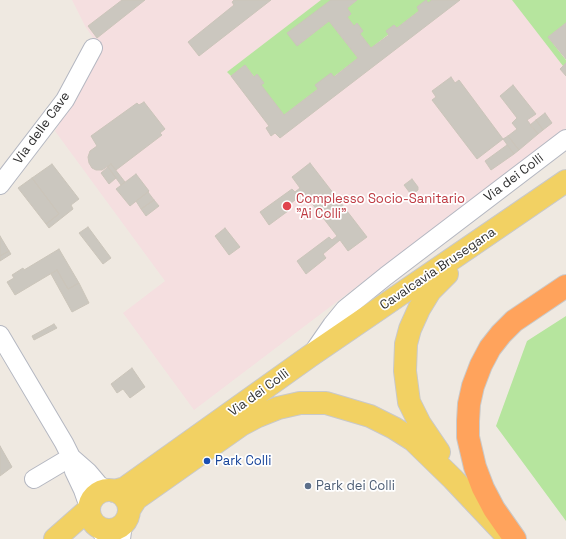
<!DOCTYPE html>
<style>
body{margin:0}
canvas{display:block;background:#efe9e1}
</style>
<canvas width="566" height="539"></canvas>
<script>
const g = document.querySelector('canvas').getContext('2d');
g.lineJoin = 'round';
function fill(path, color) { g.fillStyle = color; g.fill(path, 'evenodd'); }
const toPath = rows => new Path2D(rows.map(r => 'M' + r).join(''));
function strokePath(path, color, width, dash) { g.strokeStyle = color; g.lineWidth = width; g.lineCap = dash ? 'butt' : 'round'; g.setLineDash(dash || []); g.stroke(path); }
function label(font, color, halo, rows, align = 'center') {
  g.font = font + ' "Space Grotesk",sans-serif'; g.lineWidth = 3.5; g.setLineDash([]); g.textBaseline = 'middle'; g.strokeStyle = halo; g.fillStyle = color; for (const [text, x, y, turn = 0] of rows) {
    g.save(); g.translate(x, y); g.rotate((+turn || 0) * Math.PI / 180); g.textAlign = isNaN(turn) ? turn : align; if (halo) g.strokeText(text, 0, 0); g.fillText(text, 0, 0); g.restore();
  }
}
fill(toPath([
 [72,0,566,0,566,128,194,410,123,313,165,281,55,131,102,51,85,26]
]), '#f5dfe0');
fill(toPath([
 [321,0,331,0,297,46,329,21,358,58,284,115,245,65,231,76,227,72],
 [357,0,433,0,371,48,347,17,351,14,347,8],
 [512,0,566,0,566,23,548,37,566,60,566,63,563,66],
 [566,316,566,521,496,426,527,341]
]), '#b6e59e');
const building = toPath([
 [122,0,145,0,97,38,88,26,122,0],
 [234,0,271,0,199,56,188,42,234,5,232,2,234,0],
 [331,0,357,0,347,8,351,14,347,17,354,26,357,23,363,31,360,34,371,48,389,35,386,31,394,25,397,28,419,11,417,7,426,0,428,3,432,0,460,0,280,138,275,133,271,136,266,128,269,126,231,76,245,65,254,77,257,74,264,83,261,85,284,115,318,89,315,85,331,73,334,77,358,58,329,21,297,46,287,33,331,0],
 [566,23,566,59,548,37,566,23],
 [566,63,566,76,560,69,566,63],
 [451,77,455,83,459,80,503,139,477,159,432,100,436,97,432,91,451,77],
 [513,85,536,114,527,120,538,134,519,150,508,136,517,129,512,123,517,118,500,96,513,85],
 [144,102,165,129,160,133,162,135,116,170,111,164,102,170,96,170,92,168,89,163,88,157,90,151,97,146,91,136,137,103,139,105,144,102],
 [545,113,552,123,543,130,536,120,545,113],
 [536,120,543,130,538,134,530,125,536,120],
 [508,136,519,150,514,154,503,139,508,136],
 [507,145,514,154,491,170,485,161,507,145],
 [310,163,367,237,348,251,340,240,323,254,326,258,306,274,297,261,329,237,332,240,337,236,304,193,286,207,288,211,269,225,260,212,292,189,295,192,300,188,292,177,310,163],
 [52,164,79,199,71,205,73,209,49,228,46,224,59,214,32,178,52,164],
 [111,164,125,182,121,185,108,167,111,164],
 [108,167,116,178,109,184,101,173,108,167],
 [136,174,149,191,130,206,116,189,136,174],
 [32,178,59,214,46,224,18,188,32,178],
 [412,179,418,187,418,190,413,194,410,193,404,185,412,179],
 [148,192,154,200,141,209,136,201,148,192],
 [154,200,159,206,146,216,141,209,154,200],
 [88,227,111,258,103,264,79,233,88,227],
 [225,228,240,247,229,255,215,236,225,228],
 [0,236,9,251,0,256,0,236],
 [59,249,79,283,68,289,57,270,15,295,7,282,14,278,12,275,23,268,24,270,59,249],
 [9,251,11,254,0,261,0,256,9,251],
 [57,270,68,289,79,283,89,303,72,312,51,274,57,270],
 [54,324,57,328,34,340,32,336,54,324],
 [132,368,145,387,130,398,123,389,117,393,111,384,132,368],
 [0,446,12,467,0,476,0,446]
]);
fill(building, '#cbc7bf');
strokePath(building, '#cbc5ba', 1);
const minor = toPath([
 [0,185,65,100,93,48],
 [0,335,64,443,71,457,74,471,83,490,89,507],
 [314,351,332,325,345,309,386,276,566,139],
 [72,458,88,472,99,485,109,491],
 [34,479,71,457],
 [100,528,105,539],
 [121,539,123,524]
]);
const major = toPath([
 [439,452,420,424,409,402,405,371,406,344,410,329,419,309,430,291,447,274],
 '89 510a20 20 0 1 1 40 0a20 20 0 1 1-40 0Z',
 [114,491,125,488,310,356,566,181],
 [129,510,136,499,241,425,258,416,278,408,300,403,326,403,370,416,394,428,413,440,453,479,503,532],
 [55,539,89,509]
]);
const highway = toPath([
 [515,539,494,509,483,488,475,467,468,437,468,421,469,404,473,386,481,365,490,348,501,334,514,321,566,286]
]);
strokePath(minor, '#b4b7c1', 20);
strokePath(major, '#c9c9c9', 24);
strokePath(highway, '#c9c9c9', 24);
strokePath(minor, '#fff', 18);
strokePath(major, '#f2d163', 22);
strokePath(highway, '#ffa35c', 22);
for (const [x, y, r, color] of [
 [287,206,5,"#e0444e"],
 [207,461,4,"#1a4fb4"],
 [308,486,4,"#5c6f8a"]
]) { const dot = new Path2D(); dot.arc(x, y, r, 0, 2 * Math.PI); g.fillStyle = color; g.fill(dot); strokePath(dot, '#fff', 1.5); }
label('13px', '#2e2e2e', '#fff', [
 ["Via delle Cave",42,128,-54],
 ["Via dei Colli",514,178,-37],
 ["Cavalcavia Brusegana",438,269,-34],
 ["Via dei Colli",259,393,-36]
]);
label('13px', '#be3a42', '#fff', [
 ["Complesso Socio-Sanitario",296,199],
 ["\"Ai Colli\"",296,214]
], 'left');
label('13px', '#164399', '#fff', [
 ["Park Colli",215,461]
], 'left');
label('13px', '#4e5e75', '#fff', [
 ["Park dei Colli",316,486]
], 'left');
</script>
